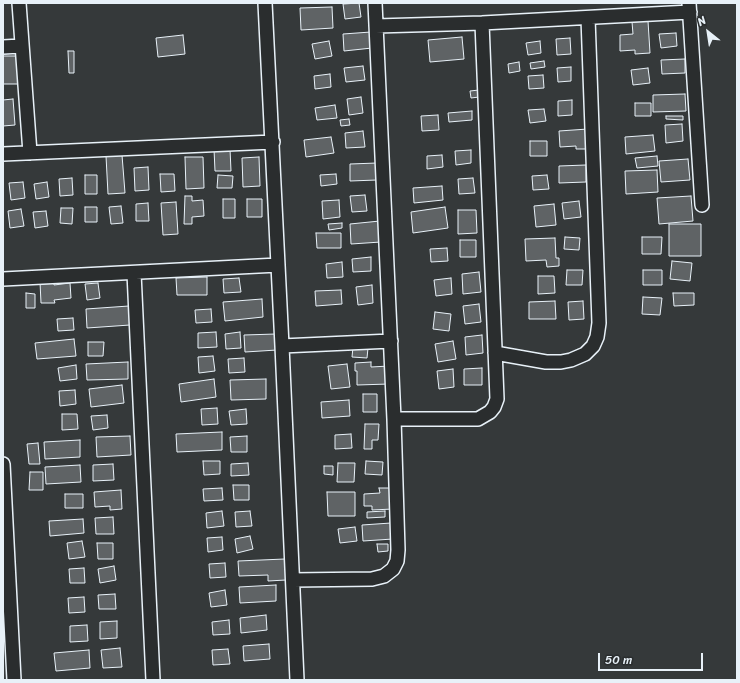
<!DOCTYPE html>
<style>
body{margin:0}
#map{position:relative;width:740px;height:683px;overflow:hidden;background:#35393a;font-family:Sriracha,sans-serif}
canvas{display:block}
.frame{position:absolute;inset:0;border:4px solid #e8f1f8;pointer-events:none}
.north{position:absolute;left:688px;top:12px;width:40px;height:40px;-webkit-text-stroke:3px #2a2d2e;paint-order:stroke;rotate:330deg;font-size:11px;font-weight:700;line-height:16px;text-align:center;color:#e8f1f8}
.north::after{content:'';display:block;margin:auto;width:14px;height:18px;background:#e8f1f8;clip-path:polygon(50% 0,100% 100%,50% 72%,0 100%)}
.scale{position:absolute;left:598px;top:653px;width:105px;height:18px;box-sizing:border-box;border:2px solid #e8f1f8;border-top:0;padding-left:5px;font-size:12px;line-height:14px;white-space:nowrap;color:#e8f1f8;-webkit-text-stroke:3px #2a2d2e;paint-order:stroke}
</style>
<div id="map">
<canvas width="740" height="683"></canvas>
<div class="frame"></div>
<div class="north">N</div>
<div class="scale">50 m</div>
</div>
<script>
const g = document.querySelector('canvas').getContext('2d');
g.lineJoin = 'round';
function fill(path, color) { g.fillStyle = color; g.fill(path, 'evenodd'); }
const toPath = rows => new Path2D(rows.map(r => 'M' + r).join(''));
function strokePath(path, color, width, dash) { g.strokeStyle = color; g.lineWidth = width; g.lineCap = dash ? 'butt' : 'round'; g.setLineDash(dash || []); g.stroke(path); }
const building = toPath([
 [359,3,361,17,345,19,343,4,359,3],
 [332,7,333,28,301,30,300,8,332,7],
 [648,21,650,53,635,54,635,50,620,51,620,35,633,34,632,22,648,21],
 [371,32,372,48,344,51,343,34,371,32],
 [676,33,677,46,661,48,659,34,676,33],
 [183,35,185,54,158,57,156,38,183,35],
 [462,37,464,59,430,62,428,40,462,37],
 [570,38,571,54,557,55,556,39,570,38],
 [329,41,332,56,315,59,312,44,329,41],
 [540,41,541,53,528,55,526,43,540,41],
 [68,51,74,51,74,73,69,73,68,51],
 [3,56,19,56,19,84,3,84,3,56],
 [685,59,685,73,662,74,661,60,685,59],
 [544,61,545,67,531,69,530,63,544,61],
 [519,62,520,71,509,73,508,64,519,62],
 [363,66,365,80,346,82,344,68,363,66],
 [571,67,571,81,558,82,557,68,571,67],
 [648,68,650,83,633,85,631,70,648,68],
 [330,74,331,87,315,89,314,76,330,74],
 [543,75,544,88,529,89,528,76,543,75],
 [479,90,479,97,471,98,470,91,479,90],
 [685,94,686,111,653,112,653,95,685,94],
 [361,97,363,113,349,115,347,99,361,97],
 [13,99,15,125,3,126,3,100,13,99],
 [572,100,572,115,558,116,558,101,572,100],
 [635,103,651,103,651,116,635,116,635,103],
 [335,105,337,118,317,120,315,108,335,105],
 [544,109,546,121,530,123,528,110,544,109],
 [472,111,472,120,449,122,448,113,472,111],
 [438,115,439,130,422,131,421,116,438,115],
 [666,116,683,116,683,120,666,119,666,116],
 [349,119,350,125,341,126,340,120,349,119],
 [682,124,683,141,666,143,665,125,682,124],
 [588,129,590,149,576,149,576,146,560,147,559,131,588,129],
 [363,131,365,147,346,148,345,133,363,131],
 [653,135,655,151,626,154,625,137,653,135],
 [331,137,334,153,306,157,304,140,331,137],
 [530,141,547,141,547,156,530,156,530,141],
 [214,149,230,149,231,171,215,171,214,149],
 [471,150,471,163,456,165,455,151,471,150],
 [122,155,125,193,108,194,106,156,122,155],
 [442,155,443,167,427,169,427,156,442,155],
 [657,156,658,166,637,168,635,158,657,156],
 [185,157,203,157,204,188,186,189,185,157],
 [259,157,260,186,243,187,242,158,259,157],
 [688,159,690,180,661,182,659,161,688,159],
 [377,163,377,180,350,181,350,164,377,163],
 [586,165,586,182,559,183,559,166,586,165],
 [148,167,149,190,135,191,134,168,148,167],
 [657,170,658,192,626,194,625,171,657,170],
 [160,174,174,174,175,191,161,192,160,174],
 [336,174,337,184,321,186,320,175,336,174],
 [85,175,97,175,97,194,85,194,85,175],
 [218,175,233,176,232,188,217,188,218,175],
 [547,175,549,189,533,190,532,176,547,175],
 [72,178,73,195,60,196,59,179,72,178],
 [473,178,475,193,459,194,458,179,473,178],
 [23,182,25,198,11,200,9,183,23,182],
 [47,182,49,197,36,199,34,184,47,182],
 [442,186,443,200,414,203,413,188,442,186],
 [365,195,367,211,352,212,350,196,365,195],
 [185,196,192,196,192,201,203,200,204,216,192,217,192,224,184,224,185,196],
 [691,196,693,221,659,224,657,198,691,196],
 [223,199,235,199,235,218,223,218,223,199],
 [247,199,262,199,262,217,247,217,247,199],
 [339,200,340,217,323,219,322,201,339,200],
 [579,201,581,217,564,219,562,203,579,201],
 [176,202,178,234,163,235,161,203,176,202],
 [148,203,149,221,136,221,136,204,148,203],
 [554,204,556,225,536,227,534,206,554,204],
 [121,206,123,223,111,224,109,207,121,206],
 [85,207,97,207,97,222,85,222,85,207],
 [445,207,448,228,413,233,411,212,445,207],
 [61,208,73,208,72,224,60,223,61,208],
 [21,209,24,226,10,228,8,211,21,209],
 [458,210,476,210,477,233,458,234,458,210],
 [46,211,48,226,35,228,33,212,46,211],
 [380,221,381,242,351,244,350,224,380,221],
 [342,223,342,228,329,230,328,224,342,223],
 [669,224,701,224,701,256,669,256,669,224],
 [316,233,341,233,341,248,317,248,316,233],
 [565,237,580,238,579,250,564,249,565,237],
 [642,237,662,237,661,254,642,254,642,237],
 [555,238,556,258,559,258,559,266,547,267,546,260,526,261,525,239,555,238],
 [460,240,476,240,476,257,460,257,460,240],
 [447,248,448,261,431,262,430,249,447,248],
 [371,257,371,271,353,272,352,259,371,257],
 [672,261,692,263,690,281,670,279,672,261],
 [342,262,343,277,327,278,326,264,342,262],
 [567,270,583,270,582,285,566,285,567,270],
 [643,270,662,270,662,285,643,285,643,270],
 [479,272,481,292,463,294,462,274,479,272],
 [538,276,554,276,555,293,538,294,538,276],
 [207,277,207,295,177,295,176,278,207,277],
 [239,278,241,292,224,293,223,279,239,278],
 [451,278,452,294,436,296,434,280,451,278],
 [54,281,54,285,70,283,71,298,54,300,55,303,41,303,40,282,54,281],
 [98,283,100,298,87,300,85,284,98,283],
 [372,285,373,303,358,305,356,287,372,285],
 [341,290,342,304,316,306,315,291,341,290],
 [26,293,35,294,35,308,26,308,26,293],
 [673,293,694,293,694,305,674,306,673,293],
 [643,297,662,298,660,315,642,314,643,297],
 [262,299,263,317,225,321,223,302,262,299],
 [555,301,556,319,529,319,529,302,555,301],
 [583,301,584,319,569,320,568,302,583,301],
 [479,304,481,322,465,324,463,306,479,304],
 [129,306,130,325,87,328,86,309,129,306],
 [211,309,212,322,196,323,195,310,211,309],
 [435,312,451,314,449,331,433,329,435,312],
 [73,318,74,330,58,331,57,319,73,318],
 [216,332,217,347,198,348,198,333,216,332],
 [240,332,241,348,226,349,225,334,240,332],
 [276,334,277,350,245,352,244,335,276,334],
 [482,335,483,353,466,355,465,337,482,335],
 [74,339,76,356,37,359,35,343,74,339],
 [453,341,456,359,438,362,435,344,453,341],
 [88,342,104,342,103,356,88,356,88,342],
 [353,347,368,348,367,358,352,357,353,347],
 [213,356,215,371,199,373,198,357,213,356],
 [244,358,245,372,229,373,228,359,244,358],
 [128,362,128,379,87,380,86,364,128,362],
 [371,362,371,367,389,366,389,384,357,385,357,371,355,371,355,363,371,362],
 [347,364,350,387,331,389,328,366,347,364],
 [76,365,77,379,60,381,58,368,76,365],
 [482,368,482,385,464,385,464,369,482,368],
 [453,369,454,387,439,389,437,371,453,369],
 [214,379,216,397,181,402,179,384,214,379],
 [266,379,266,399,231,400,230,380,266,379],
 [122,385,124,403,91,407,89,389,122,385],
 [75,390,76,404,60,406,59,391,75,390],
 [363,394,377,394,377,412,363,412,363,394],
 [349,400,350,416,322,418,321,402,349,400],
 [217,408,218,424,202,425,201,409,217,408],
 [246,409,247,424,231,425,229,411,246,409],
 [62,414,77,414,78,429,62,430,62,414],
 [107,415,108,428,93,430,91,416,107,415],
 [365,424,379,424,378,440,372,440,372,449,364,449,365,424],
 [222,432,222,450,177,452,176,434,222,432],
 [351,434,352,448,335,449,335,435,351,434],
 [130,436,131,455,97,457,96,437,130,436],
 [247,436,247,452,231,452,230,437,247,436],
 [80,440,80,457,45,459,44,442,80,440],
 [38,443,40,464,29,464,27,444,38,443],
 [203,461,220,461,220,474,204,475,203,461],
 [366,461,383,462,382,475,365,474,366,461],
 [248,463,249,475,231,476,231,464,248,463],
 [338,463,355,463,354,482,337,482,338,463],
 [113,464,114,480,93,481,93,465,113,464],
 [80,465,81,482,46,484,45,467,80,465],
 [324,466,333,466,333,475,324,474,324,466],
 [30,472,43,472,43,490,29,490,30,472],
 [233,485,249,485,249,500,234,500,233,485],
 [222,488,223,500,204,501,203,489,222,488],
 [379,488,392,488,393,509,372,510,372,506,364,506,364,494,380,493,379,488],
 [121,490,122,509,110,510,110,506,95,507,94,492,121,490],
 [327,492,355,492,355,516,328,516,327,492],
 [65,494,83,494,83,508,65,508,65,494],
 [222,511,224,526,207,528,206,513,222,511],
 [250,511,252,526,236,527,235,512,250,511],
 [385,511,385,517,367,518,367,512,385,511],
 [113,517,114,534,96,534,95,518,113,517],
 [83,519,84,533,50,536,49,521,83,519],
 [391,523,393,539,363,541,362,525,391,523],
 [355,527,357,541,340,543,338,529,355,527],
 [250,536,253,549,237,553,235,539,250,536],
 [222,537,223,550,208,552,207,538,222,537],
 [82,541,85,557,69,559,67,543,82,541],
 [97,543,113,543,113,559,98,559,97,543],
 [377,544,388,544,388,551,378,552,377,544],
 [285,559,286,580,268,581,268,575,239,576,238,561,285,559],
 [225,563,226,577,210,578,209,564,225,563],
 [114,566,116,580,100,583,98,569,114,566],
 [84,568,85,583,70,583,69,569,84,568],
 [276,585,276,601,240,603,239,587,276,585],
 [225,590,227,605,211,607,209,593,225,590],
 [115,594,116,609,99,609,98,595,115,594],
 [84,597,85,612,69,613,68,598,84,597],
 [266,615,267,630,241,633,240,618,266,615],
 [229,620,230,634,213,635,212,622,229,620],
 [117,621,117,638,100,639,100,622,117,621],
 [87,625,88,641,70,642,70,626,87,625],
 [269,644,270,659,244,661,243,646,269,644],
 [120,648,122,667,103,668,101,650,120,648],
 [228,649,230,664,213,665,212,650,228,649],
 [89,650,90,668,56,671,54,653,89,650]
]);
fill(building, '#5f6365');
strokePath(building, '#e8f1f8', 1);
const street = toPath([
 [19,3,30,153],
 [265,3,282,346,297,680],
 [689,3,702,205],
 [376,26,482,23,690,12],
 [3,47,21,46],
 [3,154,273,142],
 [134,273,153,680],
 [3,279,278,265],
 [282,346,391,341],
 [495,353,546,362,561,362,571,360,585,354,593,346,597,337,599,323,588,18],
 [394,419,478,419,490,412,494,407,497,399,482,23],
 [3,464,14,680],
 [293,580,372,579,384,576,393,569,397,561,398,550,394,419,375,3]
]);
strokePath(street, '#e8f1f8', 16);
strokePath(street, '#2a2d2e', 13);
</script>
